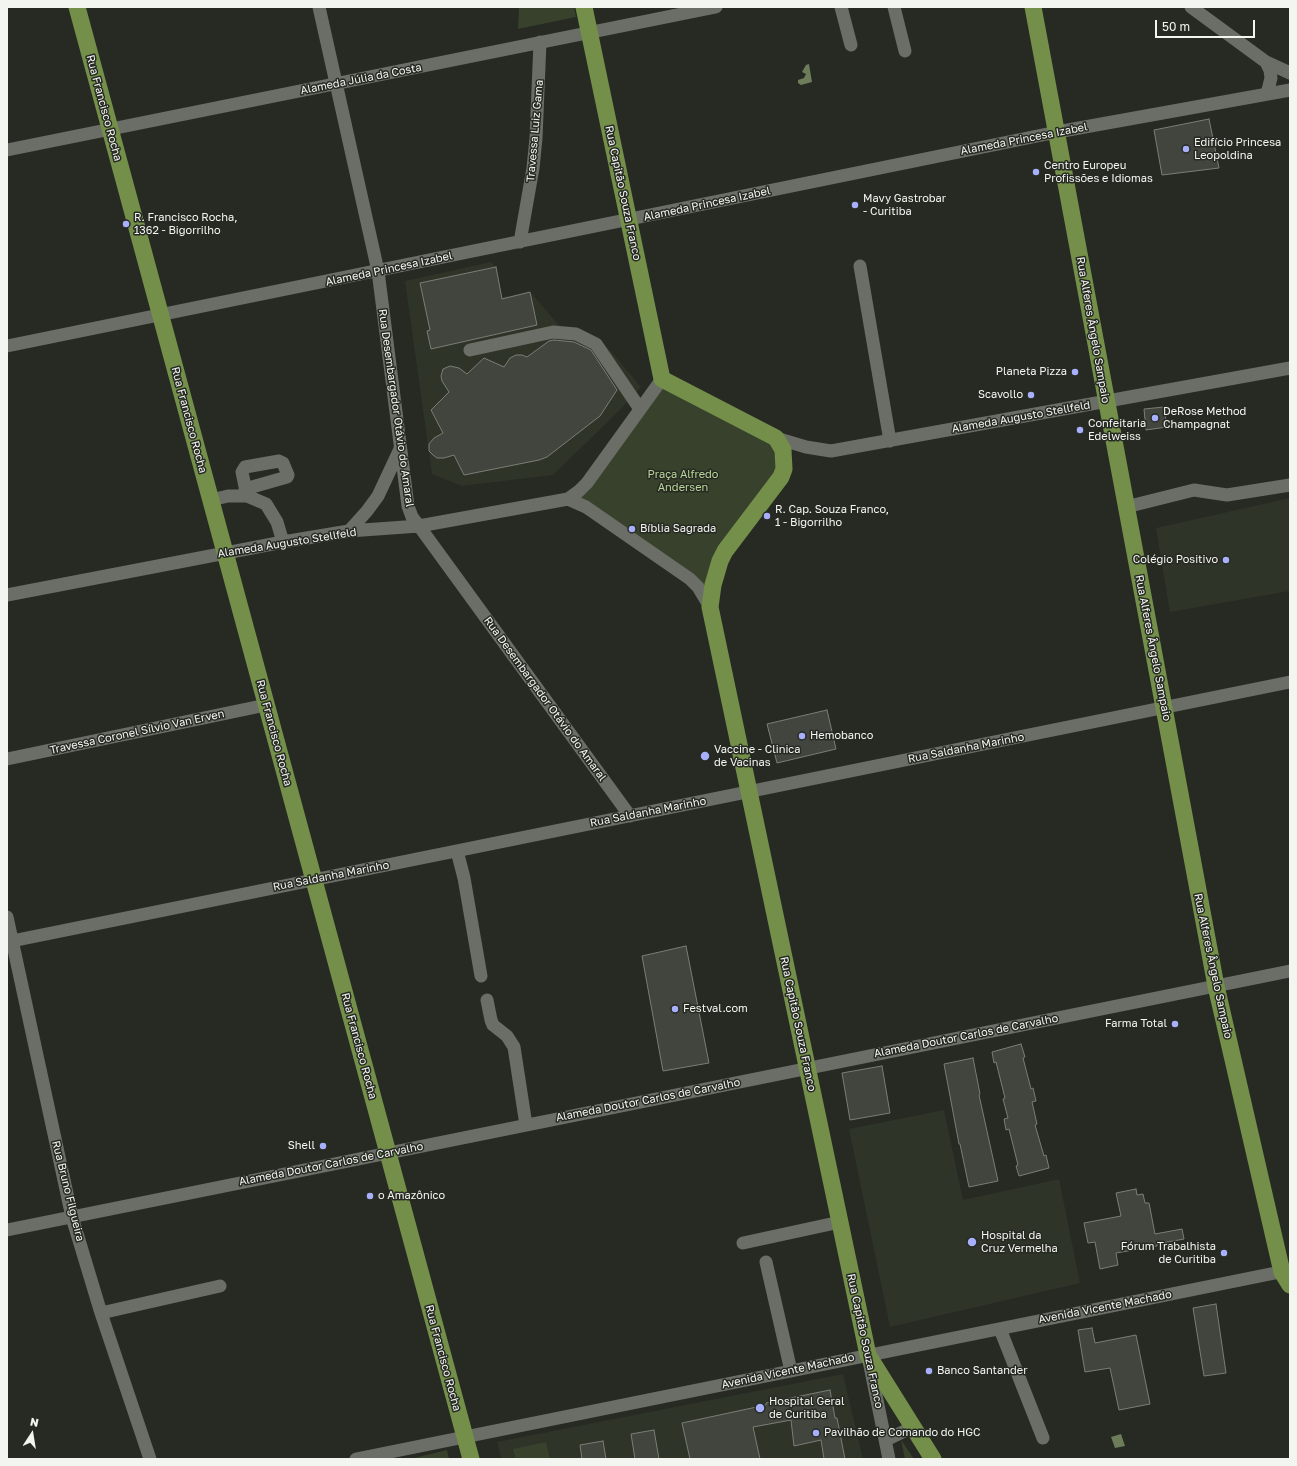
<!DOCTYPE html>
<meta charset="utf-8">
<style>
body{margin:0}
#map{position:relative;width:1297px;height:1466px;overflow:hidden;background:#262a23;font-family:"Golos Text",sans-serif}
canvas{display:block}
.frame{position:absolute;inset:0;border:8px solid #f3f5f1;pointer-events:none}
.north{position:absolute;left:12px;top:1414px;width:40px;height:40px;-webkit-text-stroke:3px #262a23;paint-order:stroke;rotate:12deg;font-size:11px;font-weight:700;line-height:16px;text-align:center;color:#f3f5f1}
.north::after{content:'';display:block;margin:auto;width:14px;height:18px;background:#f3f5f1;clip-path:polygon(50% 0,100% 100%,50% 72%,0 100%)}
.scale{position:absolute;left:1155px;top:20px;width:100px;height:18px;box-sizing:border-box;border:2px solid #f3f5f1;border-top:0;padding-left:5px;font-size:12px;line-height:14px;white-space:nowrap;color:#f3f5f1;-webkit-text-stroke:3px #262a23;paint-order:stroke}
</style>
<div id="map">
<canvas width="1297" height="1466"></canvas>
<div class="frame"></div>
<div class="north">N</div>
<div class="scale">50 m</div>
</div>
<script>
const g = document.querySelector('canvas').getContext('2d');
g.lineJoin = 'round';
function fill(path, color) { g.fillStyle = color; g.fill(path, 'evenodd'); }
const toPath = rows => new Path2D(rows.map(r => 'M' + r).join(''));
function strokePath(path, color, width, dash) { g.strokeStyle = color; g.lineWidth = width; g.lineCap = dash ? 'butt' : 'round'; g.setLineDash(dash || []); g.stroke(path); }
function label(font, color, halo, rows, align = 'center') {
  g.font = font + ' "Golos Text",sans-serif'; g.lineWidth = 3; g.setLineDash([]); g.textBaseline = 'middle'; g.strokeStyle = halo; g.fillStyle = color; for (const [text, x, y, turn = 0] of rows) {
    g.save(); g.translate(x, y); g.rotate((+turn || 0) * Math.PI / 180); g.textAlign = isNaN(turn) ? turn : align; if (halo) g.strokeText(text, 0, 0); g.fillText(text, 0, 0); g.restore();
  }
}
fill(toPath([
 [491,262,496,267,502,297,530,292,560,326,587,333,609,349,641,387,621,409,553,475,462,486,432,474,405,281],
 [1290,498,1290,591,1170,612,1156,528],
 [944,1110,963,1200,1059,1179,1080,1283,890,1327,849,1129],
 [843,1374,863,1459,501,1459,497,1442]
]), '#2e3428');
fill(toPath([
 [519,7,574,7,576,17,518,29],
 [662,379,776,438,785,460,705,596,579,503,579,491],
 [901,1440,914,1459,905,1459],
 [546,1442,550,1459,516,1459,513,1449],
 [447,1450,449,1459,410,1459]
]), '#37412c');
fill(toPath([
 [809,64,812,82,801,85,798,83,798,80,804,78,806,74,802,72,806,65],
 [1121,1434,1125,1446,1115,1448,1111,1437]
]), '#6d7d5a');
const building = toPath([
 [1209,119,1219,168,1162,175,1154,130,1209,119],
 [496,267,502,299,530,292,537,325,431,349,427,331,430,330,420,283,496,267],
 [554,340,574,342,591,350,617,390,600,416,547,457,539,460,464,475,454,455,444,458,437,458,433,455,429,451,429,444,434,438,443,433,431,410,449,392,442,381,441,376,443,369,450,366,459,368,467,374,484,358,504,367,510,358,516,355,522,355,527,357,549,341,554,340],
 [1164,407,1167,427,1146,430,1144,409,1164,407],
 [827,710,836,749,777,763,767,724,827,710],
 [686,946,709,1063,663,1071,642,956,686,946],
 [1021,1044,1025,1057,1023,1058,1031,1089,1033,1088,1036,1101,1032,1102,1037,1124,1035,1125,1044,1156,1046,1155,1049,1168,1019,1176,1016,1166,1018,1165,1009,1129,1006,1130,1004,1119,1008,1118,1003,1099,1005,1098,996,1062,994,1063,992,1052,1021,1044],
 [973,1058,980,1094,979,1095,998,1181,969,1187,960,1144,959,1144,944,1064,973,1058],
 [882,1066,890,1113,850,1120,842,1073,882,1066],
 [1136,1189,1137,1195,1143,1194,1145,1203,1149,1203,1155,1234,1182,1229,1184,1239,1157,1244,1157,1246,1116,1253,1118,1265,1100,1269,1095,1242,1088,1243,1084,1223,1121,1216,1116,1193,1136,1189],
 [1216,1304,1226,1373,1204,1376,1193,1308,1216,1304],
 [1092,1328,1095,1343,1136,1335,1150,1404,1119,1410,1110,1368,1085,1372,1078,1330,1092,1328],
 [830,1390,835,1418,837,1418,845,1459,824,1459,821,1440,794,1446,791,1420,753,1427,760,1459,690,1459,682,1423,766,1405,766,1403,830,1390],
 [654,1430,659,1459,635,1459,631,1434,654,1430],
 [603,1441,606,1459,582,1459,580,1445,603,1441]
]);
fill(building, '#41453e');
strokePath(building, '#7a7e76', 1);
strokePath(toPath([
 [319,7,378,271,408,506,412,517,419,526,630,816],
 [841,7,851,45],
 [894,7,905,51],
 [1191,7,1266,62,1290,73],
 [1266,62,1270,70,1271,78,1267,94],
 [7,150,716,7],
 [520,242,533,168,536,138,540,42],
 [860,266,890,441],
 [7,346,1057,132,1290,90],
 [470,350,553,332,576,334,596,344,640,409],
 [776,438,806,447,831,451,1290,368],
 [245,489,287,477,288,475,283,463,279,461,245,467,242,472,247,496],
 [568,499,586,507,690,579,698,587,710,607],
 [211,500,228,496,247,496,266,504,277,522,283,542],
 [1126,507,1194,490,1227,495,1290,485],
 [349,531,367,511,378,496,400,449],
 [7,595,283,542,349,531,419,526,568,499,579,491,587,483,662,379],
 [7,759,266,705],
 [457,851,464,878,481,976],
 [7,917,72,1217,101,1313,150,1459],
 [7,942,1290,682],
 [487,1000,491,1020,493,1025,507,1036,514,1047,526,1125],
 [7,1230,1290,971],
 [743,1243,840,1222],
 [766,1262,791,1371],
 [101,1313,220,1286],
 [1000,1329,1043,1438],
 [869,1361,889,1459],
 [886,1440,913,1427],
 [356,1459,1290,1270]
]), '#6a6e66', 13);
strokePath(toPath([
 [77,7,471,1459],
 [584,7,662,379,776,438,783,450,784,469,781,477,725,551,720,561,713,585,710,607,868,1355,933,1459],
 [1033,7,1216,986,1282,1272,1290,1285]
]), '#738f49', 17);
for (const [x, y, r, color] of [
 [1186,149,4,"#a8b0fc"],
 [1036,172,4,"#a8b0fc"],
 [855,205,4,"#a8b0fc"],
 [126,224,4,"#a8b0fc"],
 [1075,372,4,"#a8b0fc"],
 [1031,395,4,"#a8b0fc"],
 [1155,418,4,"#a8b0fc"],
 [1080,430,4,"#a8b0fc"],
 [767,516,4,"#a8b0fc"],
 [632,529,4,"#a8b0fc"],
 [1226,560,4,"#a8b0fc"],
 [802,736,4,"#a8b0fc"],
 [705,756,5,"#a8b0fc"],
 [675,1009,4,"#a8b0fc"],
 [1175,1024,4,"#a8b0fc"],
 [323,1146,4,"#a8b0fc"],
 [370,1196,4,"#a8b0fc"],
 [972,1242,5,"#a8b0fc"],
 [1224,1253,4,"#a8b0fc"],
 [929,1371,4,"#a8b0fc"],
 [760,1408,5,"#a8b0fc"],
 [816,1433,4,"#a8b0fc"]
]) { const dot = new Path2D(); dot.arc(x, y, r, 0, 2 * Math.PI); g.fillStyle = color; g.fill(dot); strokePath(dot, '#262a23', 1.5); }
label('11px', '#f3f5f1', '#262a23', [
 ["Alameda Júlia da Costa",361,79,-11],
 ["Rua Francisco Rocha",104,108,75],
 ["Travessa Luiz Gama",535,131,-85],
 ["Alameda Princesa Izabel",1024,139,-11],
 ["Rua Capitão Souza Franco",623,193,78],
 ["Alameda Princesa Izabel",707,204,-12],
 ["Alameda Princesa Izabel",389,269,-12],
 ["Rua Alferes Ângelo Sampaio",1093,330,80],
 ["Rua Desembargador Otávio do Amaral",396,408,82],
 ["Alameda Augusto Stellfeld",1021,417,-10],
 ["Rua Francisco Rocha",189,420,75],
 ["Alameda Augusto Stellfeld",287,543,-9],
 ["Rua Alferes Ângelo Sampaio",1153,648,79],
 ["Rua Desembargador Otávio do Amaral",545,699,54],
 ["Travessa Coronel Sílvio Van Erven",137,732,-12],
 ["Rua Francisco Rocha",274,733,75],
 ["Rua Saldanha Marinho",966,748,-11],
 ["Rua Saldanha Marinho",648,812,-11],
 ["Rua Saldanha Marinho",331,876,-11],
 ["Rua Alferes Ângelo Sampaio",1213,966,78],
 ["Rua Capitão Souza Franco",798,1024,78],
 ["Alameda Doutor Carlos de Carvalho",966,1036,-11],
 ["Rua Francisco Rocha",359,1046,75],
 ["Alameda Doutor Carlos de Carvalho",648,1100,-11],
 ["Alameda Doutor Carlos de Carvalho",331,1164,-11],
 ["Rua Bruno Filgueira",68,1191,76],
 ["Avenida Vicente Machado",1105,1307,-11],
 ["Rua Capitão Souza Franco",865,1341,78],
 ["Rua Francisco Rocha",443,1358,75],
 ["Avenida Vicente Machado",788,1371,-12]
]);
label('11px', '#f3f5f1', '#262a23', [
 ["Edifício Princesa",1194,143],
 ["Leopoldina",1194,156],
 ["Centro Europeu",1044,166],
 ["Profissões e Idiomas",1044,179],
 ["Mavy Gastrobar",863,199],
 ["- Curitiba",863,212],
 ["R. Francisco Rocha,",134,218],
 ["1362 - Bigorrilho",134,231],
 ["Planeta Pizza",1067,372,"right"],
 ["Scavollo",1023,395,"right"],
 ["DeRose Method",1163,412],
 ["Champagnat",1163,425],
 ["Confeitaria",1088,424],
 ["Edelweiss",1088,437],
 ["R. Cap. Souza Franco,",775,510],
 ["1 - Bigorrilho",775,523],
 ["Bíblia Sagrada",640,529],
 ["Colégio Positivo",1218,560,"right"],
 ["Hemobanco",810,736],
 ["Vaccine - Clinica",714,750],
 ["de Vacinas",714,763],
 ["Festval.com",683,1009],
 ["Farma Total",1167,1024,"right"],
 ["Shell",315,1146,"right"],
 ["o Amazônico",378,1196],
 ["Hospital da",981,1236],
 ["Cruz Vermelha",981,1249],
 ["Fórum Trabalhista",1216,1247,"right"],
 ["de Curitiba",1216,1260,"right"],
 ["Banco Santander",937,1371],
 ["Hospital Geral",769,1402],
 ["de Curitiba",769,1415],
 ["Pavilhão de Comando do HGC",824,1433]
], 'left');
label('11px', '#b8d498', '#262a23', [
 ["Praça Alfredo",683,475],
 ["Andersen",683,488]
]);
</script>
